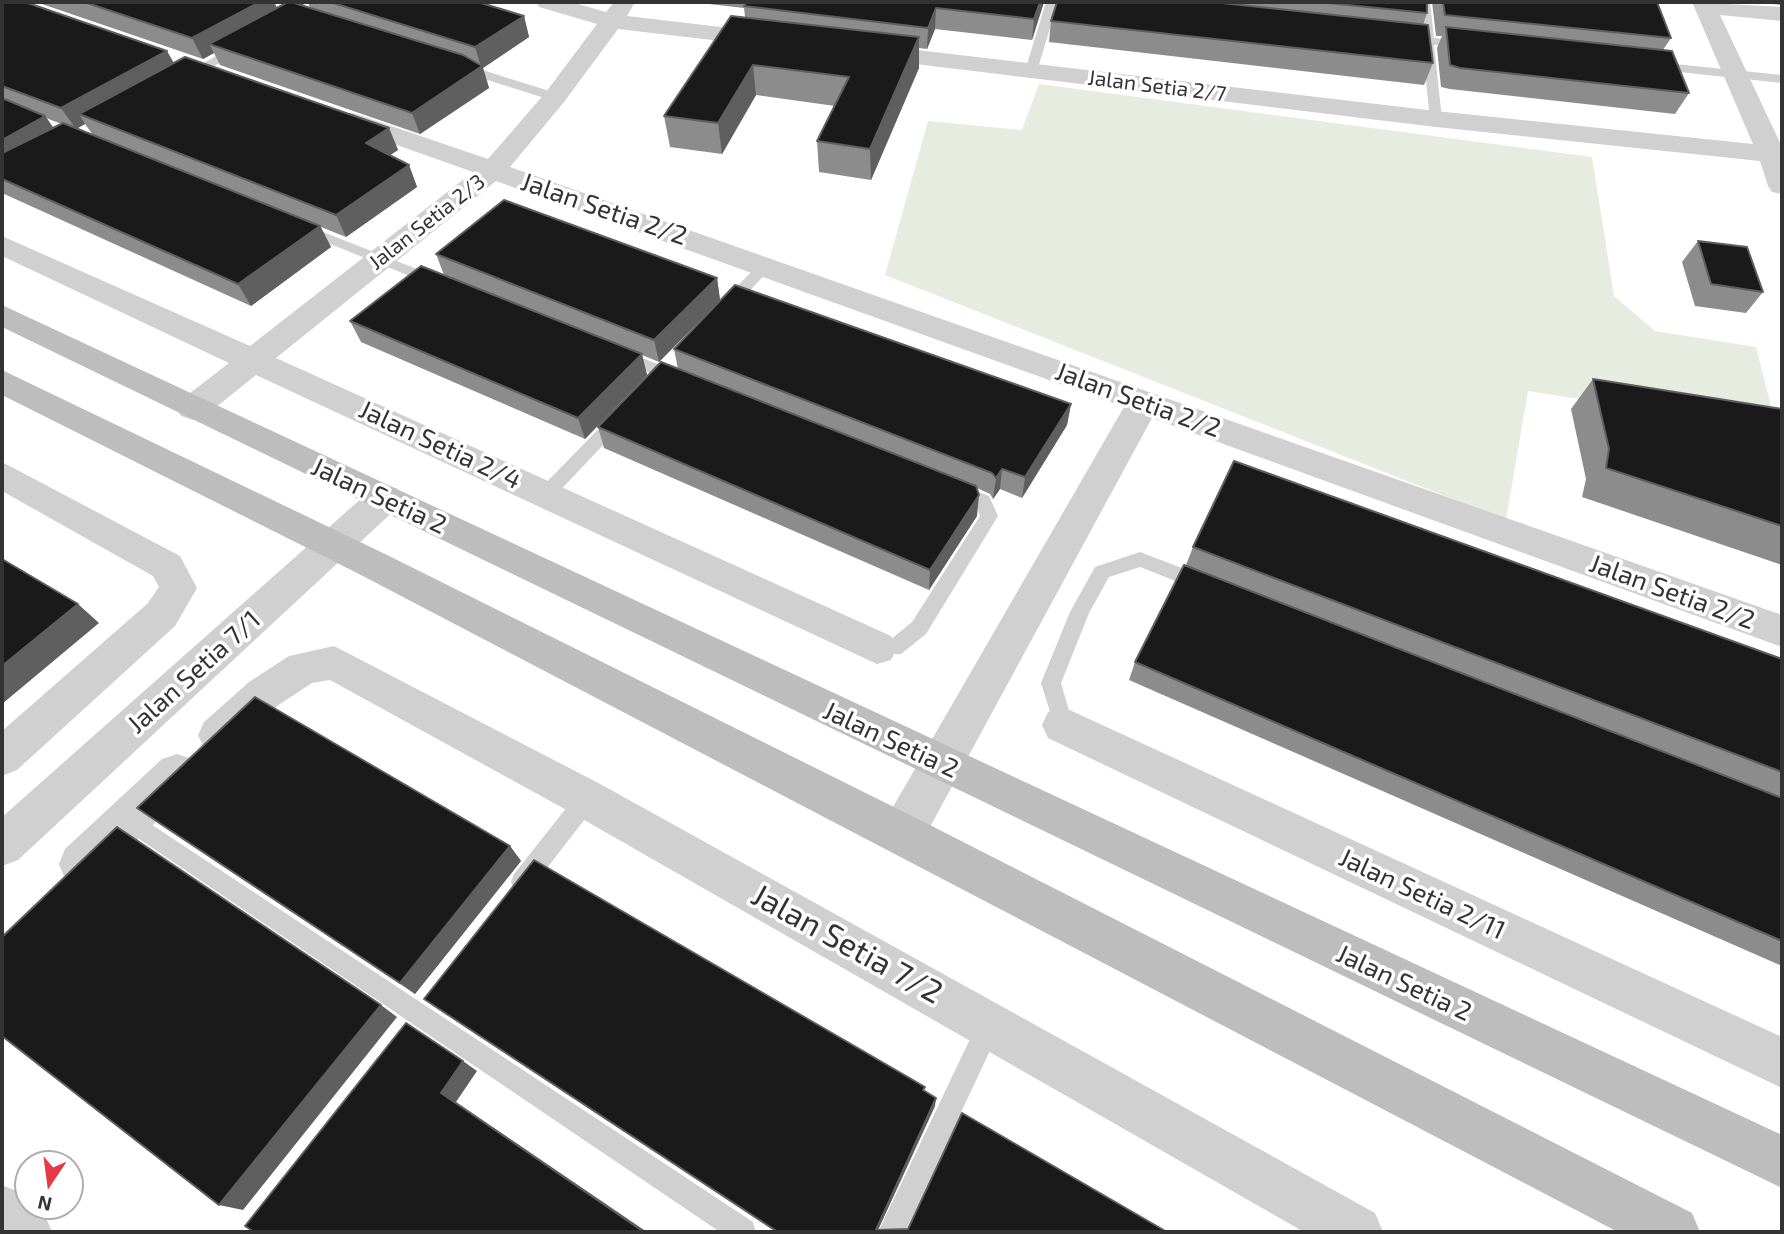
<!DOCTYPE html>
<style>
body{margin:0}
#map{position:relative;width:1784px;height:1234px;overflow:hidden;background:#fff;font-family:"Exo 2",sans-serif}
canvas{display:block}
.frame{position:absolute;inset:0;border:4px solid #333;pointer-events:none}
.north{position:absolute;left:14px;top:1150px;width:70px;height:70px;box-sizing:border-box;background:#fff;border:2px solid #adadad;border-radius:50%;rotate:193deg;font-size:19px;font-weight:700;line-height:28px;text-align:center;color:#333}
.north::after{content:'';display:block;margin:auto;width:24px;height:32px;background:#e63946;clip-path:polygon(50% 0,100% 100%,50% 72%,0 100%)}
</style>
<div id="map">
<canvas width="1784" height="1234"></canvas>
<div class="frame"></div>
<div class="north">N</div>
</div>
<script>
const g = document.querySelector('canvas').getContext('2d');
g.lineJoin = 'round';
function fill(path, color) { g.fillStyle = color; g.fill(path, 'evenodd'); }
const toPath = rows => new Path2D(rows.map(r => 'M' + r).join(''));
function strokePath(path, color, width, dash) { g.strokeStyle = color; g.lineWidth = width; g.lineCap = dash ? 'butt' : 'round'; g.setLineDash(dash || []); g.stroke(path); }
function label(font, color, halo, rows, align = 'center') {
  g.font = font + ' "Exo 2",sans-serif'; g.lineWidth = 7; g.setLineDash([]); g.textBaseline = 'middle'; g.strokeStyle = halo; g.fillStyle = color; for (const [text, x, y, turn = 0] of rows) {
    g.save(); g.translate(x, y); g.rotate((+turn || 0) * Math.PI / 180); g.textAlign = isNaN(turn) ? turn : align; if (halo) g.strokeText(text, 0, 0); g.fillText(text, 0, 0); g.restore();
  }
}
fill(toPath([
 [1039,84,1592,157,1614,296,1655,331,1756,347,1771,406,1711,399,1714,420,1528,391,1506,520,885,275,928,121,1022,130]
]), '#e6ecdf');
fill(toPath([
 [1046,2,1058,2,1037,71,1031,75,1025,71,1046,2],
 [1418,2,1430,2,1434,38,1465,41,1471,45,1465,49,1434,45,1442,119,1436,123,1430,119,1422,44,1399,39,1405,35,1422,37,1418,2],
 [240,42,246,46,244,49,188,81,178,78,240,42],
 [1655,62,1782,75,1782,83,1651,69,1651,63,1655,62],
 [463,64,559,94,561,97,551,100,459,71,457,68,463,64],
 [303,224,442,279,444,282,442,285,432,285,298,231,296,228,303,224],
 [765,261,770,263,770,269,731,311,721,311,721,303,760,263,765,261],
 [621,350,684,374,686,378,678,384,615,359,613,355,621,350],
 [618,413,626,419,624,423,552,499,540,499,537,494,540,489,612,415,618,413],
 [956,483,989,496,998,516,926,634,901,654,870,654,867,648,870,642,890,640,912,622,980,516,976,505,950,495,947,490,956,483],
 [1140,552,1208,578,1210,583,1208,588,1201,591,1140,567,1109,577,1089,613,1061,683,1073,725,1070,731,1063,734,1056,731,1041,683,1070,612,1095,567,1140,552],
 [587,789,595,792,598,799,595,806,530,890,522,893,514,890,511,882,514,874,579,792,587,789],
 [128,809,753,1222,756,1232,720,1232,120,826,117,819,120,812,128,809],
 [990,1013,999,1016,1002,1025,905,1232,878,1232,981,1016,990,1013]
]), '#d0d0d0');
fill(toPath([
 [536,2,571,2,606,12,614,2,635,2,627,16,772,33,780,35,784,40,780,45,772,47,618,29,564,102,510,167,1782,615,1782,647,1152,418,918,849,902,855,886,849,880,834,886,819,1124,407,496,181,276,358,891,636,897,648,891,660,877,664,256,375,205,416,193,420,181,416,176,408,181,400,229,363,2,256,2,236,250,346,473,172,335,123,331,118,335,113,353,113,488,159,546,92,597,24,539,7,536,2],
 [1692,2,1782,7,1782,21,1720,15,1782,147,1782,194,1772,192,1768,186,1760,161,1436,127,866,58,858,56,854,51,858,46,866,44,1436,111,1753,144,1692,2],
 [2,462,180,556,197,588,175,626,17,770,2,776,2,731,147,604,159,587,153,576,2,491,2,462],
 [385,485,398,489,403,498,398,507,18,860,2,866,2,817,372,489,385,485],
 [334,646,602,785,1375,1213,1383,1232,1304,1232,572,813,330,680,312,683,277,706,234,748,219,753,204,748,198,735,204,722,249,682,289,656,334,646],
 [1063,707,1782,1037,1782,1088,1048,738,1042,725,1048,712,1063,707],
 [177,754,192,759,198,773,192,787,97,879,81,885,65,879,59,864,65,849,162,759,177,754],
 [2,1185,21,1193,28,1199,28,1206,36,1206,44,1213,52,1232,2,1232,2,1185]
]), '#d0d0d0');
fill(toPath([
 [2,305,1782,1135,1782,1188,2,327,2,305],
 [2,370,385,554,918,819,1692,1213,1700,1232,1618,1232,359,574,2,395,2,370]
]), '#bdbdbd');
fill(toPath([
 [2,2,174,63,389,128,398,150,390,155,409,165,417,187,346,237,321,227,331,247,251,306,2,193],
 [47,118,51,120,62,124,53,128],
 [85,124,93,135,76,129],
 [36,2,274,2,277,8,283,4,274,2,478,2,524,16,529,37,483,68,489,88,420,134,220,65,214,53,203,59],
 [308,2,310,8,302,5],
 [691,2,1044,2,1032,40,935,29,927,49,919,48,919,68,871,180,819,172,817,141,835,106,756,95,722,154,670,147,664,116,745,17,744,8],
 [1057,2,1427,2,1427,13,1423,25,1433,63,1424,85,1049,42,1051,21],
 [1432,2,1657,2,1671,38,1663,50,1689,93,1675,114,1450,89,1441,87,1437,48,1442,36,1436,36],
 [1772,2,1782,2,1782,5,1773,4],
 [1698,241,1763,292,1746,313,1695,306,1682,262],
 [436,254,717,278,720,300,659,362,642,355,647,375,585,439,361,342,350,321,444,275],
 [674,349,1071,404,1067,425,1022,498,1000,489,993,499,990,494,977,488,977,516,929,590,604,448,598,427,678,369],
 [1593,379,1782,409,1782,565,1582,497,1586,479,1571,409],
 [1193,547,1782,659,1782,966,1129,680,1135,662,1186,565],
 [137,808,510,846,521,861,415,994,159,824],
 [424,999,925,1091,935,1106,878,1230,1167,1232,776,1232,439,1010]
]), '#8c8c8c');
fill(toPath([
 [260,2,274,2,281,16,209,44,214,53,203,59,192,38],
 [293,2,308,2,296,8],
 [1040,2,1044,2,1032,40,1034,19],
 [936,8,935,29,927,49,928,28],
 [524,16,529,37,483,68,489,88,420,134,412,113,481,67,475,47],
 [919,37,919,68,871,180,870,149],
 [167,51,179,72,79,114,85,124,76,129,61,108],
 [753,65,756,95,722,154,718,123],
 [45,116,60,137,2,170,2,140],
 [389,128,398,150,375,165,366,143],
 [409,165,417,187,346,237,336,215],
 [320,226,331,247,251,306,238,284],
 [717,278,720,300,659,362,654,340],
 [642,354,647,375,585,439,578,418],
 [1071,404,1067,425,1022,498,1025,477],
 [1002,469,1000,489,993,499,996,478],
 [979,495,977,516,929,590,930,570],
 [78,604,99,623,2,704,2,666],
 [510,846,521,861,415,994,400,983],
 [381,1005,397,1017,243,1210,219,1205],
 [463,1061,477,1071,456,1102,647,1232,644,1232,441,1093],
 [936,1098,935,1106,877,1232,876,1230]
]), '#5f5f5f');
const building = toPath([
 [2,2,25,2,167,51,61,108,2,86,2,2],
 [84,2,260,2,192,38,84,2],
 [288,2,291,2,463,55,482,66,412,113,209,44,288,2],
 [330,2,478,2,524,16,475,47,330,2],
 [747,2,1040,2,1034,19,936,8,928,28,744,6,747,2],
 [1057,2,1213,2,1428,25,1433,63,1051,21,1057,2],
 [1318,2,1427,2,1427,13,1318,2],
 [1443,2,1657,2,1671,38,1445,15,1443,2],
 [731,16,919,37,870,149,817,141,849,77,753,65,718,123,664,116,731,16],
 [1446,27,1672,51,1689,93,1460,68,1450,65,1446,27],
 [185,57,389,128,366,143,409,165,336,215,79,114,185,57],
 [2,98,45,116,2,140,2,98],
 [63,123,320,226,238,284,2,179,2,153,63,123],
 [504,200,717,278,654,340,436,254,504,200],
 [1698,241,1747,247,1763,292,1711,284,1698,241],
 [421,266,642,354,578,418,350,321,421,266],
 [735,285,1071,404,1025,477,1002,469,996,478,992,473,674,349,735,285],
 [661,362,976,486,979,495,930,570,598,427,661,362],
 [1593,379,1782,409,1782,526,1606,468,1609,449,1593,379],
 [1234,461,1782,659,1782,772,1193,547,1234,461],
 [2,559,78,604,2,666,2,559],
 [1184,565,1782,798,1782,941,1135,662,1184,565],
 [255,697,510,846,400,983,137,808,255,697],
 [117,827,381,1005,219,1205,2,1036,2,937,117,827],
 [534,860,925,1087,923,1090,936,1098,876,1230,908,1229,962,1113,1167,1232,778,1232,424,999,534,860],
 [406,1023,463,1061,441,1093,644,1232,254,1232,245,1226,406,1023]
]);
fill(building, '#1a1a1a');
strokePath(building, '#5f5f5f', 2);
label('21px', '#333', '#fff', [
 ["Jalan Setia 2/7",1157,86,7],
 ["Jalan Setia 2/3",427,222,-38]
]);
label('26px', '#333', '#fff', [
 ["Jalan Setia 2/2",604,209,19],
 ["Jalan Setia 2/2",1138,400,20],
 ["Jalan Setia 2/4",440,445,25],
 ["Jalan Setia 2",379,496,25],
 ["Jalan Setia 2/2",1672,592,20],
 ["Jalan Setia 7/1",194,672,-42],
 ["Jalan Setia 2",891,740,25],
 ["Jalan Setia 2/11",1422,894,25],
 ["Jalan Setia 2",1404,983,25]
]);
label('32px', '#333', '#fff', [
 ["Jalan Setia 7/2",847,944,29]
]);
</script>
